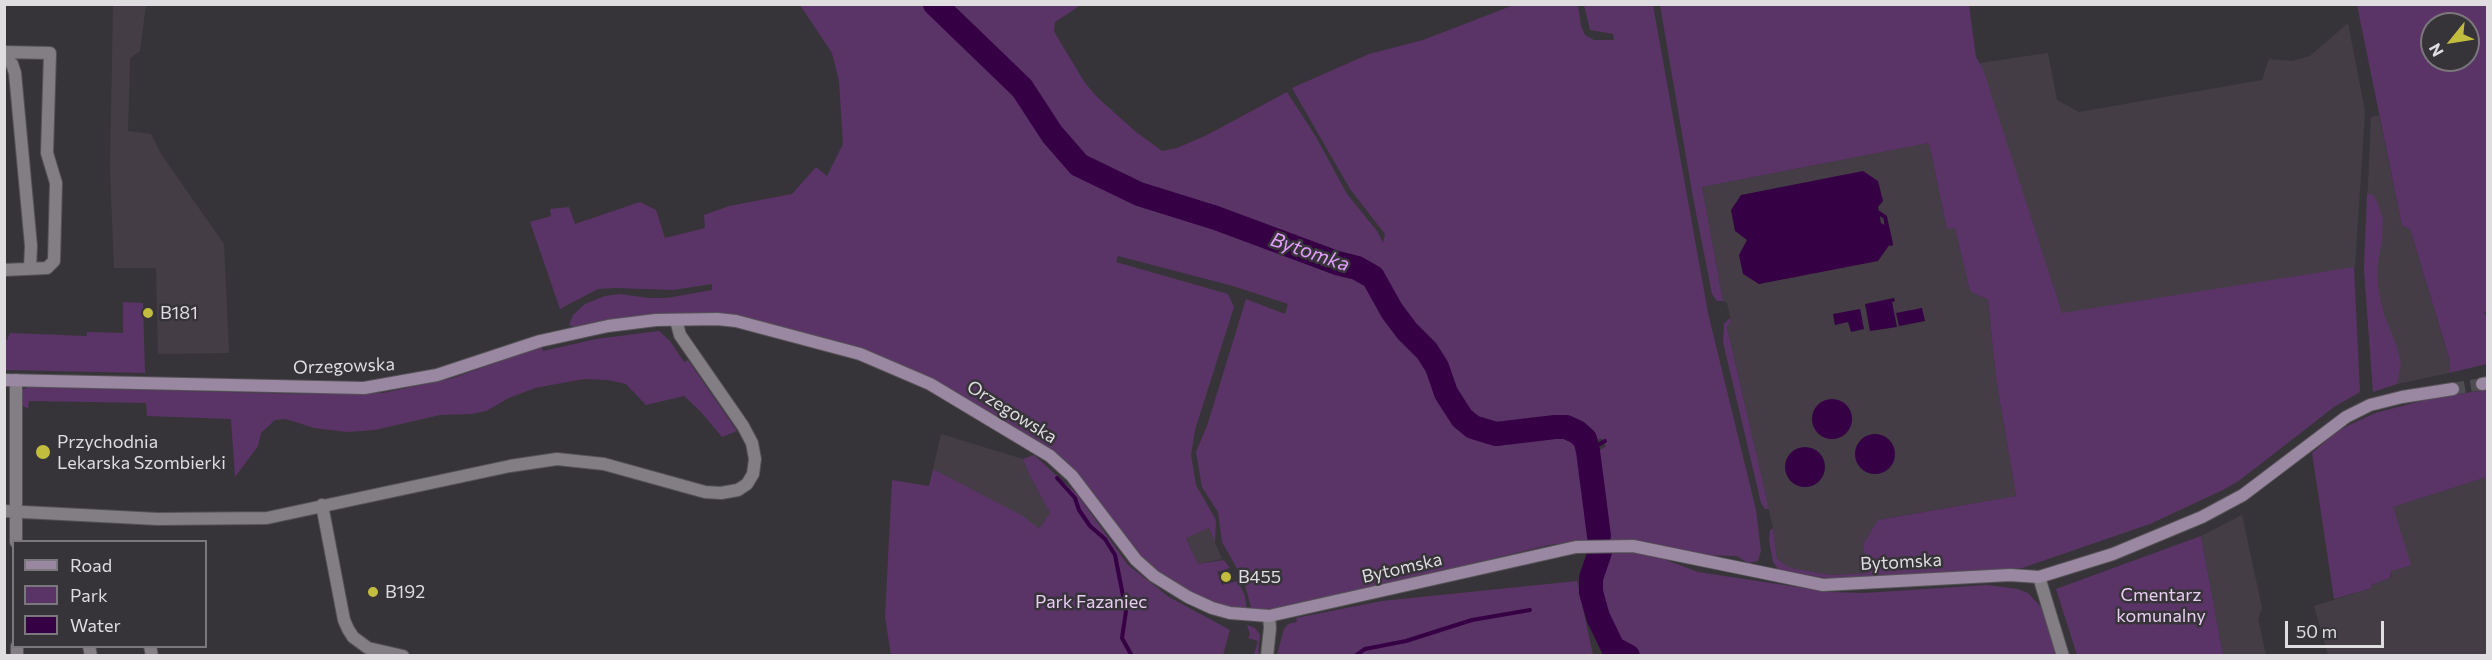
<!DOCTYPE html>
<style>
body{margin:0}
#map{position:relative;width:2492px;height:660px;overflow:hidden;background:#373439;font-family:Commissioner,sans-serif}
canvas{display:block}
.frame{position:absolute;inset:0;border:6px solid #dfdde0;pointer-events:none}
.legend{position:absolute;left:12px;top:540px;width:195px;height:108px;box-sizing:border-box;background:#373439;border:2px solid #7a787c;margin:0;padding:8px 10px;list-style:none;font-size:18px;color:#dfdde0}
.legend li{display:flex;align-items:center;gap:12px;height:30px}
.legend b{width:30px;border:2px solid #7a787c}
.north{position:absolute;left:2420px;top:12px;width:60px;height:60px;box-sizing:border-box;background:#373439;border:2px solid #7a787c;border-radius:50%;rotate:240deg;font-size:16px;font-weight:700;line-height:24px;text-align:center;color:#dfdde0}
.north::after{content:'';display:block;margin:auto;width:21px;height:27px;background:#c2bd3f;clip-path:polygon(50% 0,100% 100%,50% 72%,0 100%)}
.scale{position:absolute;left:2285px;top:621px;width:99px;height:27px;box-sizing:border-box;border:3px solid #dfdde0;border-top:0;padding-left:8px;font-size:18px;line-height:21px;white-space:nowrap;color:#dfdde0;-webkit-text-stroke:4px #373439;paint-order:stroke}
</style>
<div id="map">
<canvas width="2492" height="660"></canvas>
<div class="frame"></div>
<ul class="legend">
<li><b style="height:8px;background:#9a87a1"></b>Road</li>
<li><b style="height:16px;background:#5a3466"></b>Park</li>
<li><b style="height:16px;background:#350044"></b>Water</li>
</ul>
<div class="north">N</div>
<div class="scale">50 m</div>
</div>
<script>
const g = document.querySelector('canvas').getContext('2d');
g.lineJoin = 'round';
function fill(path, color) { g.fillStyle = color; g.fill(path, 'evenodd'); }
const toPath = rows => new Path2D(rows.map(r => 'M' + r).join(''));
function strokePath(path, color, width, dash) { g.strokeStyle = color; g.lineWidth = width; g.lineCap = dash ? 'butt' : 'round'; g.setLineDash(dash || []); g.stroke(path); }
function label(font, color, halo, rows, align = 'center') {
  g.font = font + ' Commissioner,sans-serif'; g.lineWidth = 5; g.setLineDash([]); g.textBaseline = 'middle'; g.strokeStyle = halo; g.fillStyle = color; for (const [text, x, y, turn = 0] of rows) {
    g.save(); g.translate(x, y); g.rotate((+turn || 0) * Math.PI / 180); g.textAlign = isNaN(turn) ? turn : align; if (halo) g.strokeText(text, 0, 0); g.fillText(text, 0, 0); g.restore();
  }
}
fill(toPath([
 [113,5,146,5,140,51,130,58,128,131,151,134,161,154,224,244,229,353,158,354,156,268,114,268,110,168],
 [2348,23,2365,111,2355,267,2232,293,2062,314,1980,63,2048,53,2057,100,2079,112,2262,80,2269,59,2292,61,2310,56],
 [2379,115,2402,226,2410,229,2450,362,2449,373,2397,384,2373,392,2364,269,2371,117],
 [1929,143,1947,229,1955,227,1970,291,1988,300,1996,378,2016,496,1878,520,1863,544,1868,573,1831,575,1791,568,1777,559,1773,528,1727,326,1731,321,1727,303,1723,301,1702,187],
 [941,434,1023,459,1030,476,1050,513,1039,529,933,469],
 [2487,477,2487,655,2328,655,2314,606,2372,588,2371,585,2391,578,2392,507],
 [2242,515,2262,608,2258,619,2266,655,2223,655,2201,536],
 [1209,528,1222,559,1198,564,1186,537]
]), '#443d46');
fill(toPath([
 [800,5,933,5,1001,68,1038,114,1049,134,1076,165,1136,197,1215,221,1355,273,1370,282,1400,334,1425,359,1446,407,1468,431,1483,438,1491,439,1525,438,1555,434,1568,435,1579,442,1583,453,1585,484,1595,539,1549,545,1368,589,1283,607,1252,611,1244,581,1222,542,1218,512,1202,487,1196,452,1207,426,1246,299,1285,314,1288,304,1233,286,1118,256,1116,262,1228,294,1234,307,1195,430,1191,455,1196,485,1216,520,1215,542,1209,528,1186,538,1198,564,1224,560,1230,568,1217,572,1222,585,1238,581,1245,596,1247,612,1201,601,1144,566,1075,476,931,382,737,318,575,327,569,325,573,315,585,304,605,296,620,294,649,298,667,298,712,290,712,284,673,290,616,288,598,289,560,309,530,222,551,216,550,209,569,207,575,224,640,202,656,210,665,238,705,228,704,215,729,206,792,194,816,167,827,176,843,144,839,81,832,53],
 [938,5,1081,5,1055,22,1054,31,1059,40,1085,83,1098,98,1136,132,1162,151,1177,148,1207,135,1287,92,1316,137,1347,194,1377,231,1383,243,1385,234,1350,189,1292,88,1369,54,1423,40,1514,5,1578,5,1581,26,1585,35,1594,40,1614,40,1613,34,1590,30,1584,5,1653,5,1708,313,1756,510,1761,551,1758,561,1748,563,1737,556,1696,555,1604,542,1595,459,1597,452,1606,446,1601,438,1591,444,1587,434,1578,426,1567,422,1494,430,1468,419,1455,399,1435,357,1411,331,1398,312,1384,290,1373,265,1364,259,1344,263,1216,216,1137,192,1081,164,1055,136,1024,88,1006,68],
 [1660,5,1969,5,1976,57,1983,69,2062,313,2354,267,2360,392,2334,407,2240,480,2223,490,2150,524,2022,568,1842,581,1779,570,1773,562,1769,540,1770,530,1773,528,1777,559,1791,568,1831,575,1867,573,1863,544,1878,520,2016,496,1996,378,1988,300,1970,291,1955,228,1947,229,1929,143,1702,187,1723,301,1717,301,1712,294,1692,192],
 [2357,5,2487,5,2488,311,2484,312,2487,319,2487,364,2449,373,2450,361,2410,229,2402,226],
 [2432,24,2468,24,2468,60,2432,60],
 [2367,193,2373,195,2378,203,2383,219,2382,240,2377,269,2378,287,2384,315,2396,344,2401,363,2397,384,2373,392,2364,269],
 [123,302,143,303,145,373,5,370,5,340,7,340,10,333,87,336,87,332,123,333],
 [1730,318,1731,322,1727,327,1769,509,1765,509,1761,503,1723,342,1724,324],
 [659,331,670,341,684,362,688,360,737,431,722,437,701,412,684,396,646,405,626,384,608,380,584,379,535,388,509,398,486,411,472,414,440,415,375,430,347,432,314,428,286,419,275,420,261,433,258,446,235,477,231,419,147,416,146,403,29,401,28,409,20,404,20,391,29,387,303,394,383,393,453,378,541,347,543,351,596,339],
 [2486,390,2487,477,2393,507,2411,565,2391,571,2390,578,2371,585,2372,588,2334,599,2312,453,2339,430,2375,413,2433,398],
 [1034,455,1077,494,1128,565,1169,597,1230,630,1223,655,891,655,885,617,892,480,929,486,933,469,1023,516,1039,529,1050,513,1030,476,1023,459],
 [2201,536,2223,655,2077,655,2056,589],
 [1633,552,1661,558,1698,572,1830,592,1864,593,1987,585,2018,589,2028,593,2041,607,2059,655,1635,655,1615,643,1610,634,1597,604,1595,589,1596,578,1603,561,1604,553],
 [1577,581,1593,655,1277,655,1284,629,1288,624,1297,622,1296,618,1382,601],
 [1247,625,1255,628,1260,635,1258,652,1261,655,1254,655,1258,641,1248,638,1250,634]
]), '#5a3466');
fill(toPath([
 [1863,171,1878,181,1883,201,1878,207,1881,223,1887,226,1890,244,1878,261,1759,284,1743,274,1739,255,1747,240,1735,231,1731,210,1741,195],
 [1894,298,1895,301,1892,302,1897,327,1870,331,1865,304],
 [1922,308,1925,321,1899,326,1896,313],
 [1860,309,1864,329,1851,332,1848,322,1835,325,1833,314],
 '1812 419a20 20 0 1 1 40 0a20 20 0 1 1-40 0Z',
 '1855 454a20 20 0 1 1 40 0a20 20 0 1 1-40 0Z',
 '1785 467a20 20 0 1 1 40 0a20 20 0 1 1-40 0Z'
]), '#350044');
strokePath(toPath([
 [1879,213,1885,217,1891,244],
 [1588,451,1605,441],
 [1057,478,1075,498,1079,510,1090,526,1105,539,1115,555,1126,611,1122,638,1132,656],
 [1355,656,1365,649,1406,641,1472,620,1530,610]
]), '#350044', 4);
strokePath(toPath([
 [935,4,1022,88,1052,134,1079,165,1139,194,1216,218,1337,263,1357,268,1373,277,1392,311,1407,331,1427,351,1437,367,1446,393,1462,418,1473,427,1496,434,1555,427,1566,427,1577,432,1585,439,1588,451,1599,536],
 [1600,552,1591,578,1591,592,1598,617,1613,648,1628,656]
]), '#350044', 24);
strokePath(toPath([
 [2453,389,2482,384]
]), '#504d52', 12, [12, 6]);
const street = toPath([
 [4,52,50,53,47,153,56,183,54,261,47,268,4,270],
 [4,56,12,64,15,73,31,246,30,268],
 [16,380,16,542],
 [322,505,344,620,348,629,353,637,368,648,403,656],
 [4,511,158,519,267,518,510,466,557,459,604,464,705,492,721,493,738,490,747,484,753,474,755,459,752,443,743,426,680,335,676,320],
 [2039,577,2063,656],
 [17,646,17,656],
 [89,646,91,656],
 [150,646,152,656],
 [1267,656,1270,628,1269,616]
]);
const secondary = toPath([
 [4,380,364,388,437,375,540,341,608,326,656,320,717,319,736,321,860,354,930,384,1050,456,1072,476,1136,560,1154,576,1188,597,1212,608,1230,613,1269,616,1576,547,1633,546,1823,585,2010,575,2039,577,2113,554,2202,517,2243,495,2346,417,2370,405,2402,397,2453,389],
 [2482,384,2488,383]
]);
strokePath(street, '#555256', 14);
strokePath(secondary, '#555256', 14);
strokePath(street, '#827e83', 12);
strokePath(secondary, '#9a87a1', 12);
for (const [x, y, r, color] of [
 [148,313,6,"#c2bd3f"],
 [43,452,8,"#c2bd3f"],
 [1226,577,6,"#c2bd3f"],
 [373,592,6,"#c2bd3f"]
]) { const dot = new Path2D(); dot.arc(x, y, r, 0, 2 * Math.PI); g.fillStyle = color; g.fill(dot); strokePath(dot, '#373439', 2); }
label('18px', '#dfdde0', '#373439', [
 ["B181",160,313],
 ["Przychodnia",57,442],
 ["Lekarska Szombierki",57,463],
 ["B455",1238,577],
 ["B192",385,592]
], 'left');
label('18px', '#dfdde0', '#373439', [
 ["Orzegowska",344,366,-2],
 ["Orzegowska",1012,412,32],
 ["Bytomska",1901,562,-3],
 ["Bytomska",1402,568,-13]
]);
label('18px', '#e9cdf3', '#373439', [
 ["Cmentarz",2161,595],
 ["komunalny",2161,616],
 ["Park Fazaniec",1091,602]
]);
label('italic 20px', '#e49efd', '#373439', [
 ["Bytomka",1310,252,19]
]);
</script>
